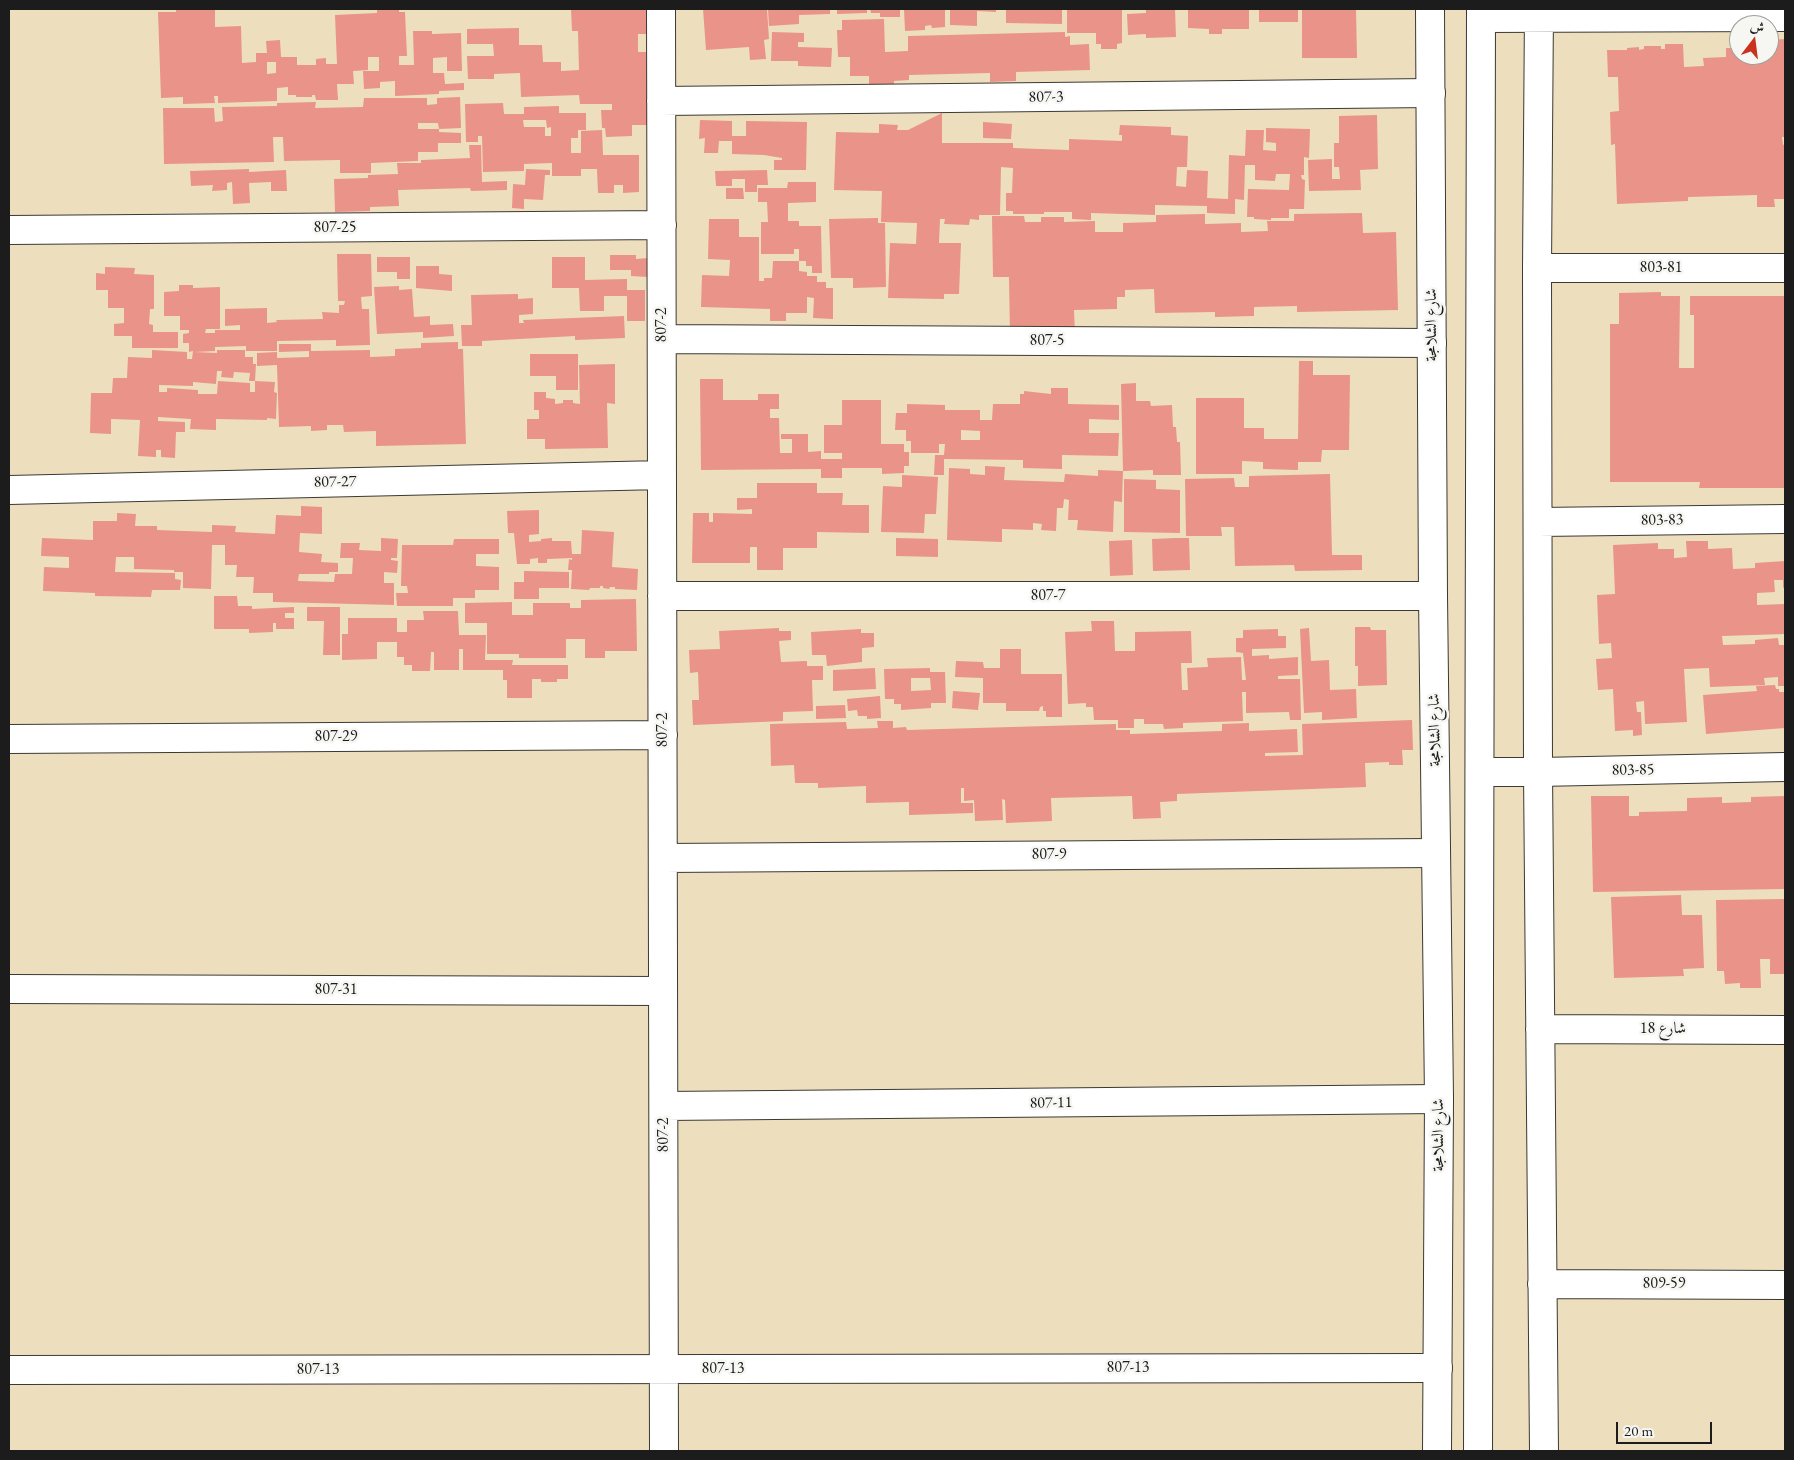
<!DOCTYPE html>
<meta charset="utf-8">
<style>
body{margin:0}
#map{position:relative;width:1794px;height:1460px;overflow:hidden;background:#eddfbe;font-family:"EB Garamond",Amiri,serif}
canvas{display:block}
.frame{position:absolute;inset:0;border:10px solid #1c1c1c;pointer-events:none}
.north{position:absolute;left:1729px;top:15px;width:50px;height:50px;box-sizing:border-box;background:#f6f6f2;border:1px solid #9f9f9c;border-radius:50%;rotate:15deg;font-size:14px;font-weight:700;line-height:20px;text-align:center;color:#1c1c1c}
.north::after{content:'';display:block;margin:auto;width:18px;height:22px;background:#c8321e;clip-path:polygon(50% 0,100% 100%,50% 72%,0 100%)}
.scale{position:absolute;left:1616px;top:1422px;width:96px;height:22px;box-sizing:border-box;border:2px solid #1c1c1c;border-top:0;padding-left:6px;font-size:15px;line-height:18px;white-space:nowrap;color:#1c1c1c;-webkit-text-stroke:4px #f6f6f2;paint-order:stroke}
</style>
<div id="map">
<canvas width="1794" height="1460"></canvas>
<div class="frame"></div>
<div class="north">ش</div>
<div class="scale">20 m</div>
</div>
<script>
const g = document.querySelector('canvas').getContext('2d');
g.lineJoin = 'round';
function fill(path, color) { g.fillStyle = color; g.fill(path, 'evenodd'); }
const toPath = rows => new Path2D(rows.map(r => 'M' + r).join(''));
function strokePath(path, color, width, dash) { g.strokeStyle = color; g.lineWidth = width; g.lineCap = dash ? 'butt' : 'round'; g.setLineDash(dash || []); g.stroke(path); }
function label(font, color, halo, rows, align = 'center') {
  g.font = font + ' "EB Garamond",Amiri,serif'; g.lineWidth = 5; g.setLineDash([]); g.textBaseline = 'middle'; g.strokeStyle = halo; g.fillStyle = color; for (const [text, x, y, turn = 0] of rows) {
    g.save(); g.translate(x, y); g.rotate((+turn || 0) * Math.PI / 180); g.textAlign = isNaN(turn) ? turn : align; if (halo) g.strokeText(text, 0, 0); g.fillText(text, 0, 0); g.restore();
  }
}
fill(toPath([
 [176,9,215,9,215,27,241,26,242,63,256,62,256,53,267,53,266,41,280,40,281,57,297,57,297,65,316,65,316,59,326,58,326,64,337,64,335,15,377,13,377,9,399,9,399,12,405,12,407,56,399,56,399,65,414,65,413,31,432,31,432,34,461,33,462,71,447,71,447,57,433,58,433,73,444,73,445,84,464,83,464,90,439,91,439,94,395,96,395,81,380,82,380,88,364,89,363,71,379,71,379,57,368,57,368,70,353,71,354,84,337,84,338,100,316,100,315,95,312,95,312,97,296,97,296,95,288,95,288,87,277,88,277,101,218,103,218,96,214,96,215,103,183,104,183,97,161,98,158,12,176,12],
 [267,62,276,62,276,73,267,74],
 [571,9,650,9,650,34,638,34,638,52,646,52,648,125,632,125,632,136,606,137,605,128,602,128,601,110,612,110,612,104,580,104,579,95,521,97,520,73,494,74,494,79,468,79,467,56,494,56,493,44,467,44,467,29,519,28,519,45,542,45,543,62,561,62,561,71,579,70,578,31,572,31],
 [703,9,767,9,769,39,764,40,766,59,750,60,749,47,706,50],
 [768,9,830,9,830,14,799,15,799,24,769,26],
 [837,9,867,9,867,13,837,14],
 [870,9,900,9,900,17,880,17,880,13,871,13],
 [904,9,945,9,945,27,932,28,931,25,925,26,925,30,905,31],
 [950,9,996,9,996,12,977,11,977,26,950,25],
 [1006,9,1062,9,1062,24,1006,23],
 [1067,9,1122,10,1122,43,1117,44,1117,49,1101,49,1101,44,1096,44,1096,33,1067,33],
 [1146,9,1175,9,1176,37,1146,38,1146,34,1128,35,1127,14,1146,13],
 [1188,9,1249,9,1249,29,1222,29,1222,34,1209,34,1209,29,1188,28],
 [1259,9,1298,9,1298,22,1259,22],
 [1302,9,1356,9,1357,58,1302,58],
 [884,19,885,52,908,51,908,36,1065,32,1065,37,1070,36,1070,45,1089,44,1090,70,1016,72,1016,81,990,82,990,73,909,75,909,80,894,81,894,92,869,93,869,76,850,76,850,57,838,57,837,30,842,30,842,20],
 [772,32,804,33,804,42,798,42,798,47,832,48,831,67,798,66,798,61,771,61],
 [1785,39,1785,137,1782,137,1783,145,1785,144,1785,199,1774,199,1775,207,1757,207,1757,195,1688,197,1688,201,1617,204,1615,144,1611,145,1610,112,1619,111,1618,77,1608,77,1607,50,1627,50,1627,48,1639,47,1639,50,1644,49,1644,46,1661,46,1661,49,1665,49,1665,44,1683,44,1684,67,1704,66,1703,58,1726,57,1726,48,1739,48,1739,55,1763,56,1769,55,1769,40],
 [460,97,461,128,439,129,439,132,461,133,461,143,438,143,438,152,418,152,418,161,371,163,371,173,340,173,340,160,284,161,283,137,273,137,274,162,164,164,163,108,214,108,215,122,223,121,222,107,277,106,277,103,316,102,315,108,363,107,364,98,427,98,427,105,437,104,437,98],
 [418,123,438,123,439,129,418,129],
 [503,103,504,114,524,114,524,107,559,106,559,113,586,113,586,130,578,130,578,138,571,138,571,153,581,153,581,131,602,130,603,155,639,155,639,192,623,193,623,185,614,185,614,193,598,193,597,169,581,169,581,162,581,176,552,176,552,163,524,164,524,171,483,172,482,136,478,136,478,142,466,142,465,104],
 [523,120,546,120,547,128,551,127,551,136,545,136,545,127,524,127],
 [942,113,942,143,1013,143,1013,148,1069,150,1069,139,1122,141,1122,135,1119,135,1120,125,1171,127,1171,135,1188,136,1187,167,1177,167,1176,186,1186,187,1187,170,1208,171,1207,198,1228,199,1229,155,1245,156,1246,130,1264,130,1263,150,1276,151,1276,143,1266,142,1266,128,1310,129,1309,158,1304,157,1304,175,1301,175,1302,179,1305,180,1304,209,1289,209,1289,218,1271,218,1271,220,1254,219,1254,217,1247,217,1248,189,1289,190,1290,174,1276,174,1275,181,1255,180,1255,165,1245,165,1244,200,1235,199,1235,214,1207,213,1207,206,1155,205,1155,215,1091,213,1091,220,1072,219,1072,212,1044,212,1044,214,1013,214,1013,211,1006,211,1006,193,1012,193,1013,168,1001,167,1000,215,979,215,979,220,970,219,969,225,944,224,945,219,940,219,939,243,961,243,959,294,944,294,944,299,888,298,890,243,916,244,917,223,881,222,882,191,834,190,836,132,879,133,879,124,898,125,897,130,908,130],
 [1377,115,1378,169,1360,170,1361,190,1309,191,1308,160,1332,159,1332,179,1340,179,1339,167,1334,167,1334,143,1339,143,1339,116],
 [700,120,732,121,732,136,746,136,746,121,807,122,806,170,774,170,774,160,782,160,782,158,764,155,732,154,732,141,719,141,718,153,704,153,705,138,699,139],
 [983,122,1012,124,1011,139,983,138],
 [469,145,481,145,482,182,507,181,507,190,471,191,470,188,398,190,399,206,370,207,370,211,335,212,334,179,368,178,368,175,398,174,397,163,421,163,421,160,470,158],
 [249,169,249,172,286,170,287,191,271,191,271,182,249,183,250,203,233,204,232,182,227,183,227,190,212,191,213,185,191,186,190,171],
 [526,169,550,170,550,175,545,175,543,200,524,199,524,209,512,208,513,184,525,185],
 [767,170,768,185,757,185,757,192,745,192,745,179,732,179,732,186,716,186,715,171],
 [788,182,816,182,816,202,788,203,788,221,799,221,799,226,821,226,822,273,812,273,812,266,806,266,806,261,799,261,799,249,794,249,794,254,761,254,761,222,768,222,767,202,758,202,758,188,787,188],
 [726,188,743,188,744,199,726,199],
 [1362,213,1363,233,1396,232,1398,310,1297,312,1297,306,1254,307,1254,316,1215,317,1215,312,1155,313,1154,289,1125,290,1125,297,1117,297,1117,309,1074,310,1075,335,1010,336,1009,277,993,277,992,216,1024,216,1025,222,1041,222,1041,217,1064,217,1064,222,1095,221,1095,232,1123,232,1123,223,1156,222,1156,215,1205,214,1205,224,1241,223,1241,232,1268,231,1267,221,1294,221,1294,214],
 [878,218,878,223,885,223,886,287,853,288,853,278,831,278,829,219],
 [709,219,739,219,739,237,759,237,759,281,764,281,764,278,772,278,773,261,799,261,799,271,807,272,807,276,817,276,817,282,826,282,826,288,833,288,833,319,813,318,814,298,807,297,807,313,786,313,786,321,770,321,770,309,701,307,702,275,729,276,730,260,708,259],
 [337,254,371,254,372,296,361,297,362,309,369,309,370,345,336,346,336,340,277,341,277,351,246,351,246,346,215,347,215,351,194,352,217,353,217,350,245,350,245,357,253,357,253,364,256,364,255,381,249,381,250,373,234,372,233,378,221,377,222,371,217,371,216,384,193,382,193,386,159,385,159,392,167,392,167,388,198,390,198,394,217,394,218,381,250,383,250,392,255,392,255,381,275,382,274,392,277,393,276,419,267,418,267,420,216,419,216,430,190,429,191,419,158,417,158,421,185,422,185,432,176,432,175,458,161,457,161,450,156,450,156,457,138,456,140,420,111,419,111,434,90,433,91,393,112,393,113,378,127,378,128,357,152,358,152,350,187,352,187,359,192,359,193,351,189,352,189,343,183,343,183,334,189,333,189,330,180,330,180,316,164,316,164,292,179,291,179,285,193,285,193,288,220,287,220,329,206,329,205,333,215,333,215,330,240,330,240,325,225,326,225,309,267,308,267,323,277,322,276,320,323,319,322,312,339,313,339,305,344,305,345,301,338,301],
 [610,255,636,255,636,259,648,258,648,277,631,276,631,270,610,270],
 [377,257,410,257,410,279,397,279,397,272,377,272],
 [552,257,585,257,585,280,627,279,627,290,645,290,645,321,627,321,627,296,604,296,604,311,580,311,579,288,552,288],
 [416,266,439,266,439,274,452,275,452,291,416,288],
 [105,267,135,268,134,274,154,275,154,309,150,309,149,324,153,325,153,332,178,332,178,348,132,348,132,336,114,336,114,324,124,323,124,308,108,308,108,290,96,290,96,273,105,274],
 [399,286,399,290,412,289,414,317,430,316,430,325,453,324,454,336,423,338,423,332,377,334,374,287],
 [1661,292,1661,296,1680,296,1679,368,1694,368,1694,315,1690,315,1690,296,1785,296,1785,488,1699,488,1700,482,1610,482,1610,324,1619,324,1619,293],
 [518,294,518,299,533,298,533,314,519,315,519,323,524,323,523,320,624,316,625,338,575,340,575,336,482,341,482,346,462,346,461,325,472,325,471,295],
 [458,342,458,349,463,349,466,444,376,446,376,431,344,432,343,425,327,425,327,430,311,431,311,426,279,427,277,365,257,366,257,353,277,352,277,358,309,357,309,351,279,352,279,344,311,344,311,351,370,350,370,357,395,356,395,349,421,348,421,343],
 [530,354,578,354,578,390,556,390,556,376,530,376],
 [1299,361,1313,361,1313,375,1350,375,1349,450,1322,450,1321,462,1298,462,1298,470,1263,469,1263,462,1242,461,1242,474,1196,474,1196,398,1244,398,1244,428,1264,428,1264,439,1298,439],
 [615,364,615,404,607,403,608,448,545,449,545,439,527,439,527,419,539,419,539,410,534,410,534,392,546,392,546,398,555,399,555,404,563,403,563,400,573,400,573,403,580,404,579,365],
 [700,379,723,379,723,400,758,400,758,394,779,394,779,409,770,409,770,418,779,418,780,453,792,453,792,439,781,439,781,434,808,434,808,452,821,451,821,459,842,459,842,453,824,453,824,425,842,425,842,400,881,400,881,444,904,444,904,452,909,452,909,466,904,466,904,473,882,474,882,468,842,468,842,478,821,478,821,469,701,470],
 [1136,383,1136,401,1150,401,1151,406,1172,405,1173,427,1176,427,1177,442,1180,442,1181,475,1153,475,1153,470,1123,471,1121,384],
 [1051,388,1068,388,1068,404,1119,405,1119,420,1089,419,1089,433,1119,433,1118,456,1062,455,1062,469,1023,468,1023,460,944,459,944,475,934,475,935,455,944,455,945,444,939,444,939,453,911,453,911,441,906,441,906,430,895,430,896,413,907,413,907,404,945,405,945,410,980,410,980,420,992,420,993,404,1020,404,1020,394,1024,394,1024,391,1051,394],
 [961,430,980,431,980,440,961,440],
 [985,466,1005,467,1004,480,1064,482,1065,474,1098,476,1098,470,1123,471,1122,502,1114,501,1113,532,1077,530,1078,520,1068,520,1069,500,1064,499,1063,508,1057,508,1056,531,1041,530,1042,524,1033,523,1033,530,1002,529,1002,542,947,540,949,468,970,469,970,474,985,475],
 [1330,474,1332,555,1362,555,1362,570,1295,571,1294,565,1235,566,1234,527,1221,527,1222,536,1186,536,1185,479,1234,478,1235,487,1249,487,1249,476],
 [902,475,938,477,936,514,925,514,924,533,881,532,883,486,902,487],
 [1124,479,1156,480,1156,489,1180,490,1180,533,1124,532],
 [757,483,817,483,817,493,843,493,842,505,869,505,869,533,817,532,817,548,783,548,783,570,757,570,757,547,750,547,750,563,692,563,693,513,709,513,709,522,713,522,713,513,752,514,752,509,737,510,737,498,757,498],
 [301,506,322,507,322,534,300,533,299,552,322,554,321,562,338,563,338,572,329,572,329,574,299,574,298,581,334,582,335,574,352,574,353,558,340,558,341,543,360,543,359,550,381,551,381,538,398,539,397,558,391,558,391,560,398,561,397,573,384,572,384,583,394,583,394,605,273,602,273,593,253,593,254,577,236,577,237,565,225,565,225,545,212,545,211,589,183,588,183,572,174,572,174,570,134,569,134,557,116,557,115,572,175,573,175,579,181,580,180,590,152,590,151,597,95,596,95,593,43,591,44,567,69,568,69,557,41,556,42,538,93,540,93,521,117,521,117,513,136,514,135,526,157,526,157,530,212,532,212,525,236,526,235,532,275,534,276,515,301,516],
 [539,510,539,534,529,535,529,542,541,541,541,539,552,538,552,541,571,541,572,554,581,554,582,530,614,532,612,567,638,569,637,590,615,589,615,587,610,587,609,589,603,588,603,586,600,586,600,588,590,588,589,590,571,589,572,570,568,570,569,559,572,560,572,558,547,559,547,563,538,563,538,558,530,559,530,564,517,564,514,533,508,533,507,511],
 [896,538,938,539,938,557,896,556],
 [1176,538,1189,538,1190,570,1153,571,1152,539],
 [454,539,499,539,499,554,476,554,476,566,499,567,499,590,475,590,475,598,453,598,453,606,397,606,396,593,408,593,407,586,401,586,402,545,453,545],
 [1132,540,1133,575,1110,576,1109,541],
 [1686,541,1708,541,1708,549,1732,548,1733,569,1755,568,1755,563,1785,561,1785,587,1783,588,1783,580,1774,580,1775,592,1757,593,1757,605,1785,604,1785,634,1722,636,1723,645,1755,644,1755,640,1778,638,1779,645,1785,645,1785,686,1778,686,1778,677,1764,678,1765,685,1710,687,1709,668,1684,669,1687,722,1645,724,1644,701,1636,702,1637,712,1641,712,1642,735,1633,736,1633,730,1615,731,1613,689,1598,690,1596,659,1612,658,1611,643,1599,644,1597,595,1615,594,1613,545,1658,543,1658,549,1674,549,1674,558,1687,557],
 [524,571,569,572,569,588,539,588,539,599,514,599,514,582,524,582],
 [214,596,237,596,238,606,252,606,252,609,294,607,294,613,285,613,285,618,294,618,294,629,276,629,276,623,273,623,273,632,249,633,249,629,214,629],
 [636,599,637,651,605,651,605,658,585,658,585,639,566,639,566,658,519,658,519,654,487,654,487,623,465,623,465,603,512,602,512,615,533,615,533,603,570,603,570,608,581,608,581,600],
 [307,607,340,607,340,655,323,655,324,621,307,621],
 [423,611,458,611,459,635,486,635,485,660,513,660,512,665,568,665,568,679,557,679,557,682,541,682,541,679,532,679,532,698,507,698,507,680,503,680,503,670,463,670,463,649,459,649,459,670,434,670,434,652,431,652,430,671,412,671,412,665,404,665,404,657,397,657,397,642,377,642,377,659,342,660,342,634,348,634,348,618,397,618,397,632,407,632,407,620,424,620],
 [1091,621,1114,621,1115,651,1135,651,1135,632,1191,631,1192,663,1181,663,1182,690,1188,690,1187,668,1208,667,1207,658,1241,657,1242,680,1246,680,1243,653,1236,652,1236,638,1243,638,1243,630,1278,629,1278,636,1286,636,1286,648,1252,649,1252,656,1269,655,1269,659,1298,657,1298,675,1278,676,1278,679,1300,679,1301,720,1290,720,1289,712,1246,713,1246,692,1242,692,1243,721,1183,723,1183,728,1164,729,1163,724,1144,724,1144,719,1134,719,1134,728,1118,728,1118,720,1094,720,1093,707,1086,707,1086,703,1068,704,1065,632,1092,631],
 [1355,627,1370,627,1371,630,1386,630,1387,685,1358,686,1358,666,1355,666],
 [779,628,779,631,791,631,791,640,779,641,781,662,807,661,807,666,823,666,823,680,812,680,813,711,783,712,783,721,693,725,692,700,699,700,698,672,690,673,689,650,720,649,719,631],
 [1309,628,1311,661,1329,660,1330,690,1356,689,1357,718,1322,720,1322,712,1304,713,1300,629],
 [861,629,861,633,874,633,874,647,862,648,862,662,827,666,826,655,812,655,811,632],
 [1000,649,1021,649,1021,674,1062,674,1062,717,1046,717,1046,711,1043,711,1043,706,1040,707,1039,711,1006,711,1006,703,983,703,983,678,955,677,956,661,983,662,984,668,1000,668],
 [875,668,876,689,833,691,833,670],
 [930,668,930,672,945,672,946,703,931,703,931,708,901,710,901,704,894,704,894,699,885,699,884,669],
 [911,678,930,678,931,690,911,691],
 [1775,685,1776,689,1779,689,1779,692,1785,692,1785,728,1706,734,1703,695,1757,691,1756,686],
 [953,691,980,693,978,710,952,708],
 [880,696,881,718,867,719,867,716,858,716,857,710,848,711,847,699],
 [845,705,846,718,816,719,816,706],
 [1412,720,1413,750,1402,750,1403,765,1389,765,1389,762,1365,763,1366,787,1177,794,1177,801,1160,802,1161,818,1133,819,1132,796,1051,798,1052,821,1006,823,1005,800,1002,799,1003,820,975,821,974,800,964,801,964,788,961,788,961,803,973,803,973,813,909,815,909,802,866,803,866,786,818,788,818,783,795,783,794,765,771,766,770,724,846,722,847,729,878,728,877,721,893,721,893,728,906,727,907,730,1116,724,1116,730,1130,730,1130,734,1222,731,1222,724,1249,723,1249,731,1297,729,1298,752,1265,753,1265,756,1303,755,1302,724],
 [1591,796,1629,796,1629,816,1639,816,1639,812,1687,811,1687,798,1722,797,1722,803,1751,802,1751,797,1785,796,1785,889,1593,892],
 [1681,895,1682,915,1702,915,1704,968,1683,969,1684,976,1614,978,1611,897],
 [1785,899,1785,974,1770,974,1770,959,1760,959,1761,988,1740,988,1740,983,1725,984,1724,971,1717,971,1716,900]
]), '#ea9388');
const street = toPath([
 [661,9,664,1451],
 [1539,9,1537,268,1538,772,1544,1451],
 [1481,18,1785,17],
 [661,101,1431,93],
 [9,230,662,225],
 [1537,268,1785,268],
 [662,339,1432,343],
 [9,490,662,475],
 [1538,522,1785,519],
 [662,596,1433,596],
 [9,739,663,735],
 [1480,772,1538,772,1785,767],
 [663,858,1436,853],
 [9,989,663,991],
 [1540,1029,1785,1030],
 [664,1106,1439,1099],
 [1542,1284,1785,1285],
 [9,1370,1438,1368]
]);
const secondary = toPath([
 [1430,9,1433,596,1439,1099,1437,1451],
 [1478,1451,1481,9]
]);
strokePath(street, '#3b3934', 30);
strokePath(secondary, '#3b3934', 30);
strokePath(street, '#fff', 28);
strokePath(secondary, '#fff', 28);
label('16px', '#1c1c1c', '#f6f6f2', [
 ["807-3",1046,97,-1],
 ["807-25",335,228],
 ["803-81",1661,268],
 ["807-2",662,325,-90],
 ["شارع الشلامجة",1432,325,-90],
 ["807-5",1047,341],
 ["807-27",335,482,-1],
 ["803-83",1662,520,-1],
 ["807-7",1048,596],
 ["807-2",663,730,-90],
 ["شارع الشلامجة",1435,730,-91],
 ["807-29",336,737],
 ["803-85",1633,770,-1],
 ["807-9",1049,855],
 ["807-31",336,990],
 ["شارع 18",1663,1029],
 ["807-11",1051,1103,-1],
 ["807-2",664,1135,-90],
 ["شارع الشلامجة",1439,1135,-90],
 ["809-59",1664,1284],
 ["807-13",1128,1368],
 ["807-13",723,1369],
 ["807-13",318,1370]
]);
</script>
